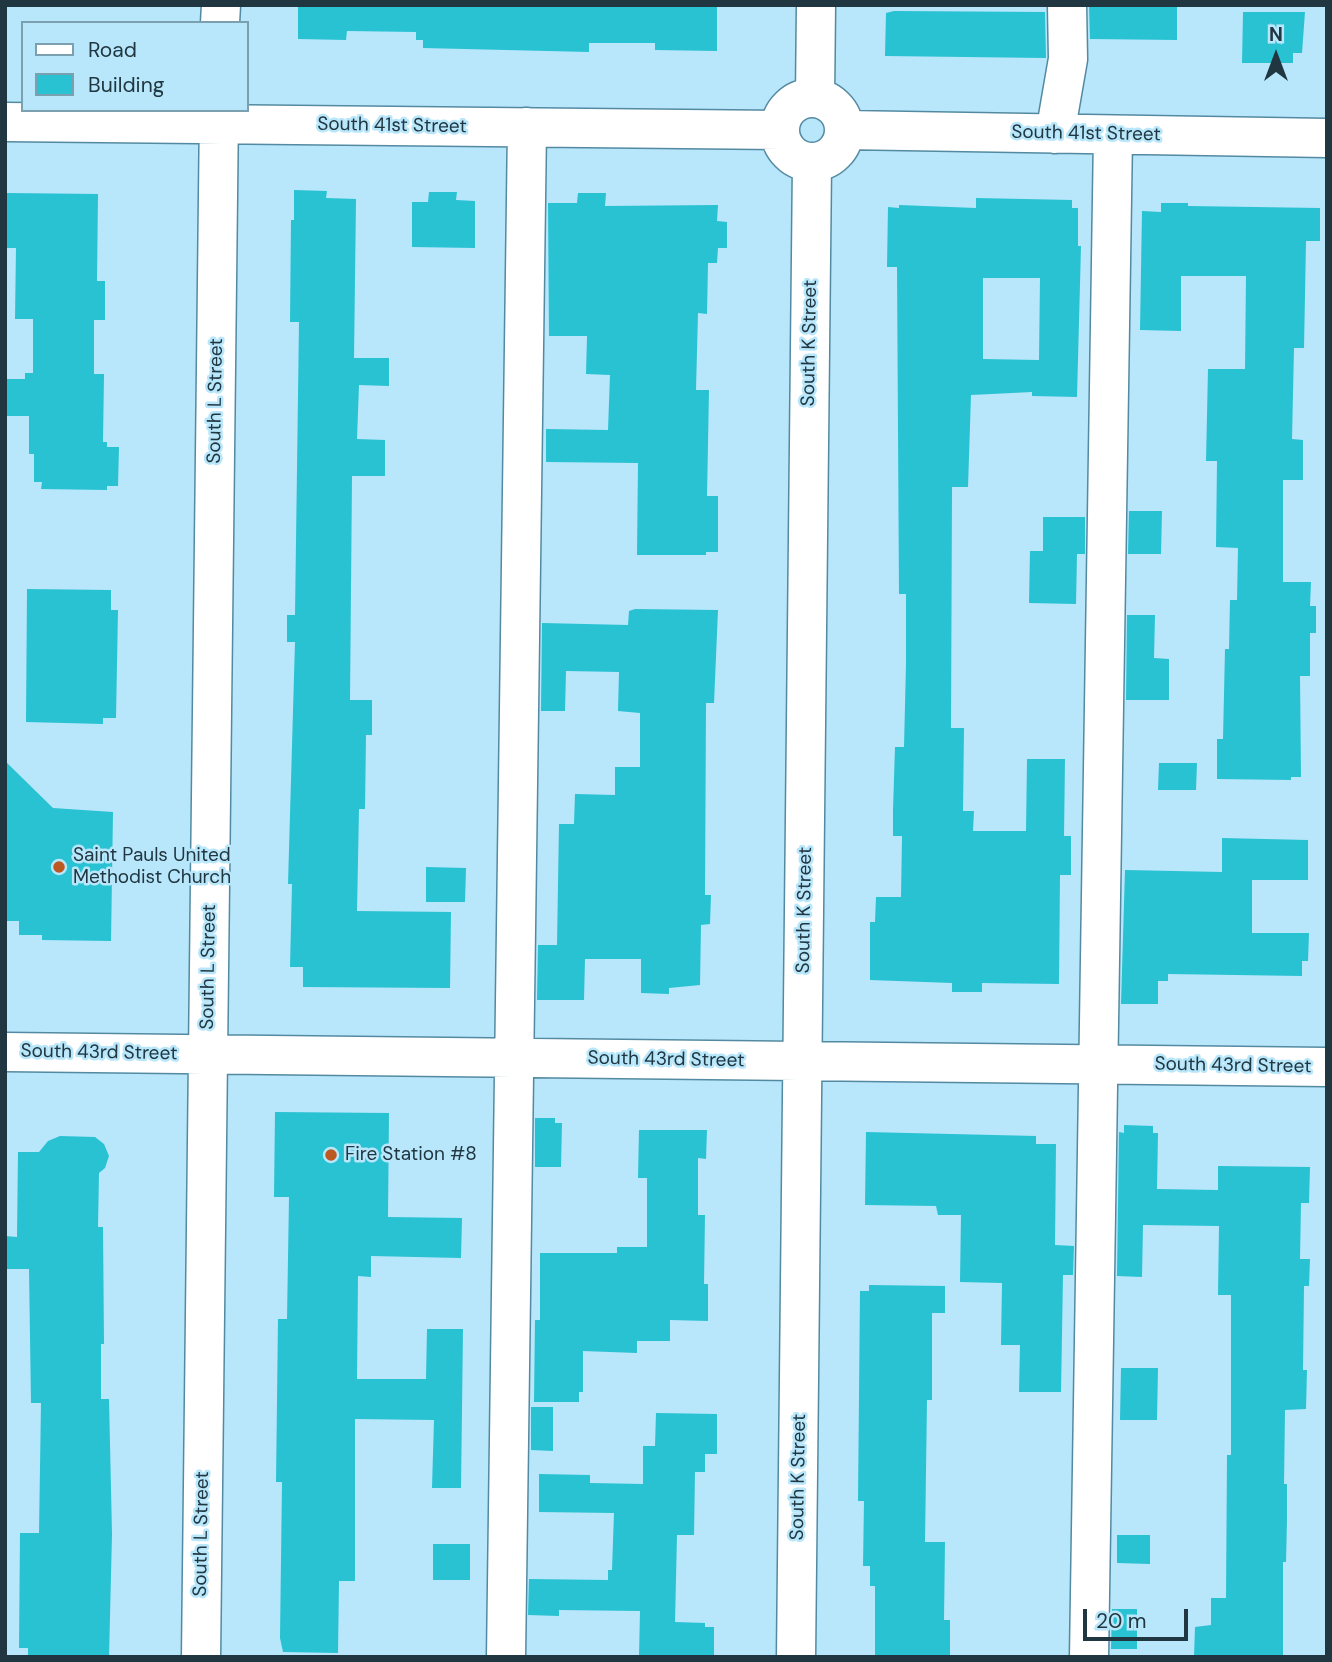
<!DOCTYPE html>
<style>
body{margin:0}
#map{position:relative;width:1332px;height:1662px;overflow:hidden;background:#b8e6fa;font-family:"DM Sans",sans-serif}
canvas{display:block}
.frame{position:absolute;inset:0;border:7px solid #203741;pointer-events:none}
.legend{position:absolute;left:21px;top:21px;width:228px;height:91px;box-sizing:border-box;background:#b8e6fa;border:2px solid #7ba0b0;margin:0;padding:9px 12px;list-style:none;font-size:21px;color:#203741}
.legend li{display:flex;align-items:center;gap:14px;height:35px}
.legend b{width:35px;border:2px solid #7ba0b0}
.north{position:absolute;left:1241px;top:21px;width:70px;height:70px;-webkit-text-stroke:5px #b8e6fa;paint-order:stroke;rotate:0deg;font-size:19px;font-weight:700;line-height:28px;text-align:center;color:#203741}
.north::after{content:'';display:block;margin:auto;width:24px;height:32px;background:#203741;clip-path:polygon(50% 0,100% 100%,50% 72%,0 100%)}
.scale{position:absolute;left:1083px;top:1609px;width:105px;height:32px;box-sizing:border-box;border:4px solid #203741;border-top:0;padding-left:9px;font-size:21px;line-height:24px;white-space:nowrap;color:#203741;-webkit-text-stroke:5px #b8e6fa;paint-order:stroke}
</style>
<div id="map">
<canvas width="1332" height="1662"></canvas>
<div class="frame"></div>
<ul class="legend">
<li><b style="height:9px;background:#fff"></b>Road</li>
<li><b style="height:19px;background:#28c2d3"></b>Building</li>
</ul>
<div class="north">N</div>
<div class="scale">20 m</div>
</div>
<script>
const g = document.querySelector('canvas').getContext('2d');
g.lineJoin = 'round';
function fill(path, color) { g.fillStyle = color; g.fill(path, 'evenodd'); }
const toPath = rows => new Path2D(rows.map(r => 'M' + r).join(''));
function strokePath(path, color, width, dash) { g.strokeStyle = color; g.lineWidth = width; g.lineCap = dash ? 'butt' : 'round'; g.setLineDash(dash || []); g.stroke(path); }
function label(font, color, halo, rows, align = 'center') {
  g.font = font + ' "DM Sans",sans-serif'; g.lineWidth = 5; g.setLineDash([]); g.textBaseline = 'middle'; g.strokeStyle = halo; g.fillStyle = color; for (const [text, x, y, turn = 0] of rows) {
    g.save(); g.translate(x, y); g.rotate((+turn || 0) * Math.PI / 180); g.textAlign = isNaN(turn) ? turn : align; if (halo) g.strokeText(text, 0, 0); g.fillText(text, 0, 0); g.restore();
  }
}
fill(toPath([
 [298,5,717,5,717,51,655,50,655,43,589,43,589,52,423,48,423,40,416,40,416,32,347,31,346,40,298,39],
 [1089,5,1177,5,1177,40,1090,39],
 [894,11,1045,12,1046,58,885,56,886,13],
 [1243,12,1305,12,1302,53,1293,53,1293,63,1242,63],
 [294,190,327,191,326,198,356,199,354,358,389,358,389,386,359,385,357,439,385,440,385,476,352,476,350,700,372,700,372,735,366,735,365,809,359,809,357,911,451,912,450,988,303,987,303,967,290,967,292,884,288,884,295,642,287,642,287,615,295,615,299,322,290,322,291,220,294,220],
 [429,192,457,192,456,200,475,201,475,248,412,247,412,202,428,202],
 [5,193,98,194,97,281,105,281,105,320,94,320,94,374,104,374,103,442,107,442,107,447,119,447,118,486,107,486,107,490,41,489,42,482,34,482,34,454,29,454,29,416,5,416,6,379,25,379,25,373,33,373,33,319,15,319,16,248,5,248],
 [578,193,606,193,605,206,718,205,717,221,727,222,727,248,718,248,717,263,708,263,707,314,698,313,696,390,709,390,707,496,718,496,718,552,706,552,706,555,637,555,638,463,546,462,546,429,608,430,610,375,586,374,587,336,549,336,548,203,577,203],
 [976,198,1072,200,1072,208,1078,208,1078,246,1081,246,1077,397,1032,396,1032,392,971,395,968,487,952,487,951,728,964,728,963,811,974,811,973,831,1026,831,1027,759,1065,759,1064,836,1071,836,1071,875,1060,875,1059,984,982,983,982,992,952,992,952,983,870,980,870,922,875,922,876,897,901,897,902,836,893,836,893,810,895,747,904,747,906,664,906,594,899,594,897,267,887,267,888,207,899,208,899,205,976,208],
 [983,278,1040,278,1039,360,983,359],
 [1161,203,1188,203,1188,206,1320,208,1320,241,1306,241,1304,348,1294,348,1292,439,1303,440,1303,480,1283,480,1283,582,1311,582,1310,606,1316,606,1316,633,1310,633,1310,676,1300,676,1301,777,1291,777,1291,780,1217,779,1217,739,1223,739,1225,649,1229,649,1230,600,1237,600,1238,548,1216,547,1217,461,1206,461,1208,369,1245,369,1246,276,1181,276,1181,331,1140,330,1142,211,1161,212],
 [1129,511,1162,511,1161,554,1128,554],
 [1043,517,1085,517,1085,554,1077,554,1076,604,1029,603,1030,551,1043,551],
 [27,589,111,590,111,610,118,610,116,718,103,718,103,724,26,722],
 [635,609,718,610,714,703,706,703,705,895,711,895,710,924,701,925,700,985,669,988,669,994,641,993,641,959,585,959,584,1000,537,1000,538,945,557,945,559,824,574,824,575,794,615,795,615,767,640,767,640,713,618,711,619,672,566,671,565,711,541,711,542,623,628,625,629,611],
 [1127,615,1155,615,1154,658,1169,659,1169,700,1126,700],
 [5,761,53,808,113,812,111,941,42,940,42,935,19,935,19,921,5,921],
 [1159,763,1197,763,1196,790,1158,790],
 [1222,838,1308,840,1308,880,1252,880,1252,933,1309,933,1308,961,1302,961,1302,976,1168,974,1168,981,1158,981,1158,1004,1121,1004,1125,870,1222,872],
 [426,867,466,868,465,902,426,902],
 [275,1112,389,1113,388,1217,462,1218,461,1258,371,1256,371,1277,358,1276,357,1379,426,1379,427,1329,463,1329,461,1488,432,1488,434,1420,355,1419,355,1581,339,1581,338,1653,283,1652,280,1638,282,1482,276,1482,278,1319,287,1319,289,1197,274,1197],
 [535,1118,555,1118,555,1123,562,1123,561,1167,535,1167],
 [1124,1125,1153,1126,1153,1133,1158,1133,1157,1189,1218,1190,1218,1166,1310,1167,1309,1203,1301,1203,1300,1259,1310,1259,1309,1286,1304,1286,1303,1370,1307,1370,1306,1409,1285,1410,1284,1484,1287,1484,1287,1520,1286,1562,1283,1562,1283,1657,1194,1657,1195,1627,1211,1625,1211,1598,1226,1598,1227,1455,1231,1455,1231,1295,1218,1295,1219,1226,1143,1225,1142,1277,1117,1276,1119,1132,1124,1133],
 [639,1130,707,1130,706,1159,698,1158,698,1215,705,1215,704,1284,708,1284,708,1321,670,1320,670,1341,637,1341,637,1353,583,1351,583,1392,579,1392,579,1402,534,1402,535,1320,540,1320,540,1253,617,1253,617,1247,647,1247,647,1178,638,1178],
 [866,1132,1036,1136,1036,1144,1056,1144,1055,1245,1074,1246,1073,1275,1063,1275,1061,1392,1019,1392,1020,1345,1001,1345,1002,1283,960,1282,961,1215,938,1215,936,1206,865,1205],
 [60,1136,95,1137,104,1144,109,1156,105,1168,99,1173,98,1227,103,1227,104,1344,101,1344,101,1399,109,1399,112,1534,109,1657,28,1657,28,1648,19,1648,20,1533,39,1533,41,1403,31,1403,29,1269,5,1269,5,1236,17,1237,18,1152,39,1152,48,1141],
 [869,1285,945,1286,945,1313,932,1313,932,1400,927,1400,925,1542,945,1542,944,1620,950,1620,950,1657,875,1657,875,1586,870,1586,870,1566,863,1566,864,1501,858,1501,860,1291,869,1291],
 [1121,1368,1158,1368,1157,1420,1120,1420],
 [531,1407,553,1407,553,1451,531,1450],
 [656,1413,717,1414,717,1454,705,1454,705,1472,695,1472,694,1535,677,1535,675,1622,705,1623,705,1627,714,1627,714,1657,639,1657,640,1611,559,1610,559,1616,528,1615,529,1579,608,1580,608,1570,612,1570,614,1513,539,1512,539,1474,590,1475,590,1483,643,1484,643,1446,655,1446],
 [1117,1535,1150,1535,1150,1564,1117,1563],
 [433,1544,470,1544,470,1580,433,1580],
 [1112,1609,1137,1609,1137,1649,1111,1649]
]), '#28c2d3');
const minor = toPath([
 [220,23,221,5],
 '780 130a32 32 0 1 1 64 0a32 32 0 1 1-64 0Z',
 [815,98,816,5],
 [5,122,780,130],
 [845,130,1327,138],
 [1055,134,1068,59,1067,5],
 [5,1052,1327,1067],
 [201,1657,219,110],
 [506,1657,527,127],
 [796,1657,812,163],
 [1089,1657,1113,135]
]);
strokePath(minor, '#538aa1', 41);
strokePath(minor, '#fff', 38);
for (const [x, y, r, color] of [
 [59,867,7,"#bc5920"],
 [331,1155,7,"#bc5920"]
]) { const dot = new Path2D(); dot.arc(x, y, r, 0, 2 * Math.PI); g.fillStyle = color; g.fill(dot); strokePath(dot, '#b8e6fa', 2.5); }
label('19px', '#203741', '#b8e6fa', [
 ["South 41st Street",392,126,1],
 ["South 41st Street",1086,134,1],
 ["South K Street",810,343,-89],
 ["South L Street",216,401,-89],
 ["South K Street",805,910,-89],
 ["South L Street",209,967,-89],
 ["South 43rd Street",99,1053,1],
 ["South 43rd Street",666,1060,1],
 ["South 43rd Street",1233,1066,1],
 ["South K Street",799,1477,-89],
 ["South L Street",202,1534,-89]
]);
label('19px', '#203741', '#b8e6fa', [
 ["Saint Pauls United",73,856],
 ["Methodist Church",73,878],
 ["Fire Station #8",345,1155]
], 'left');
</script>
